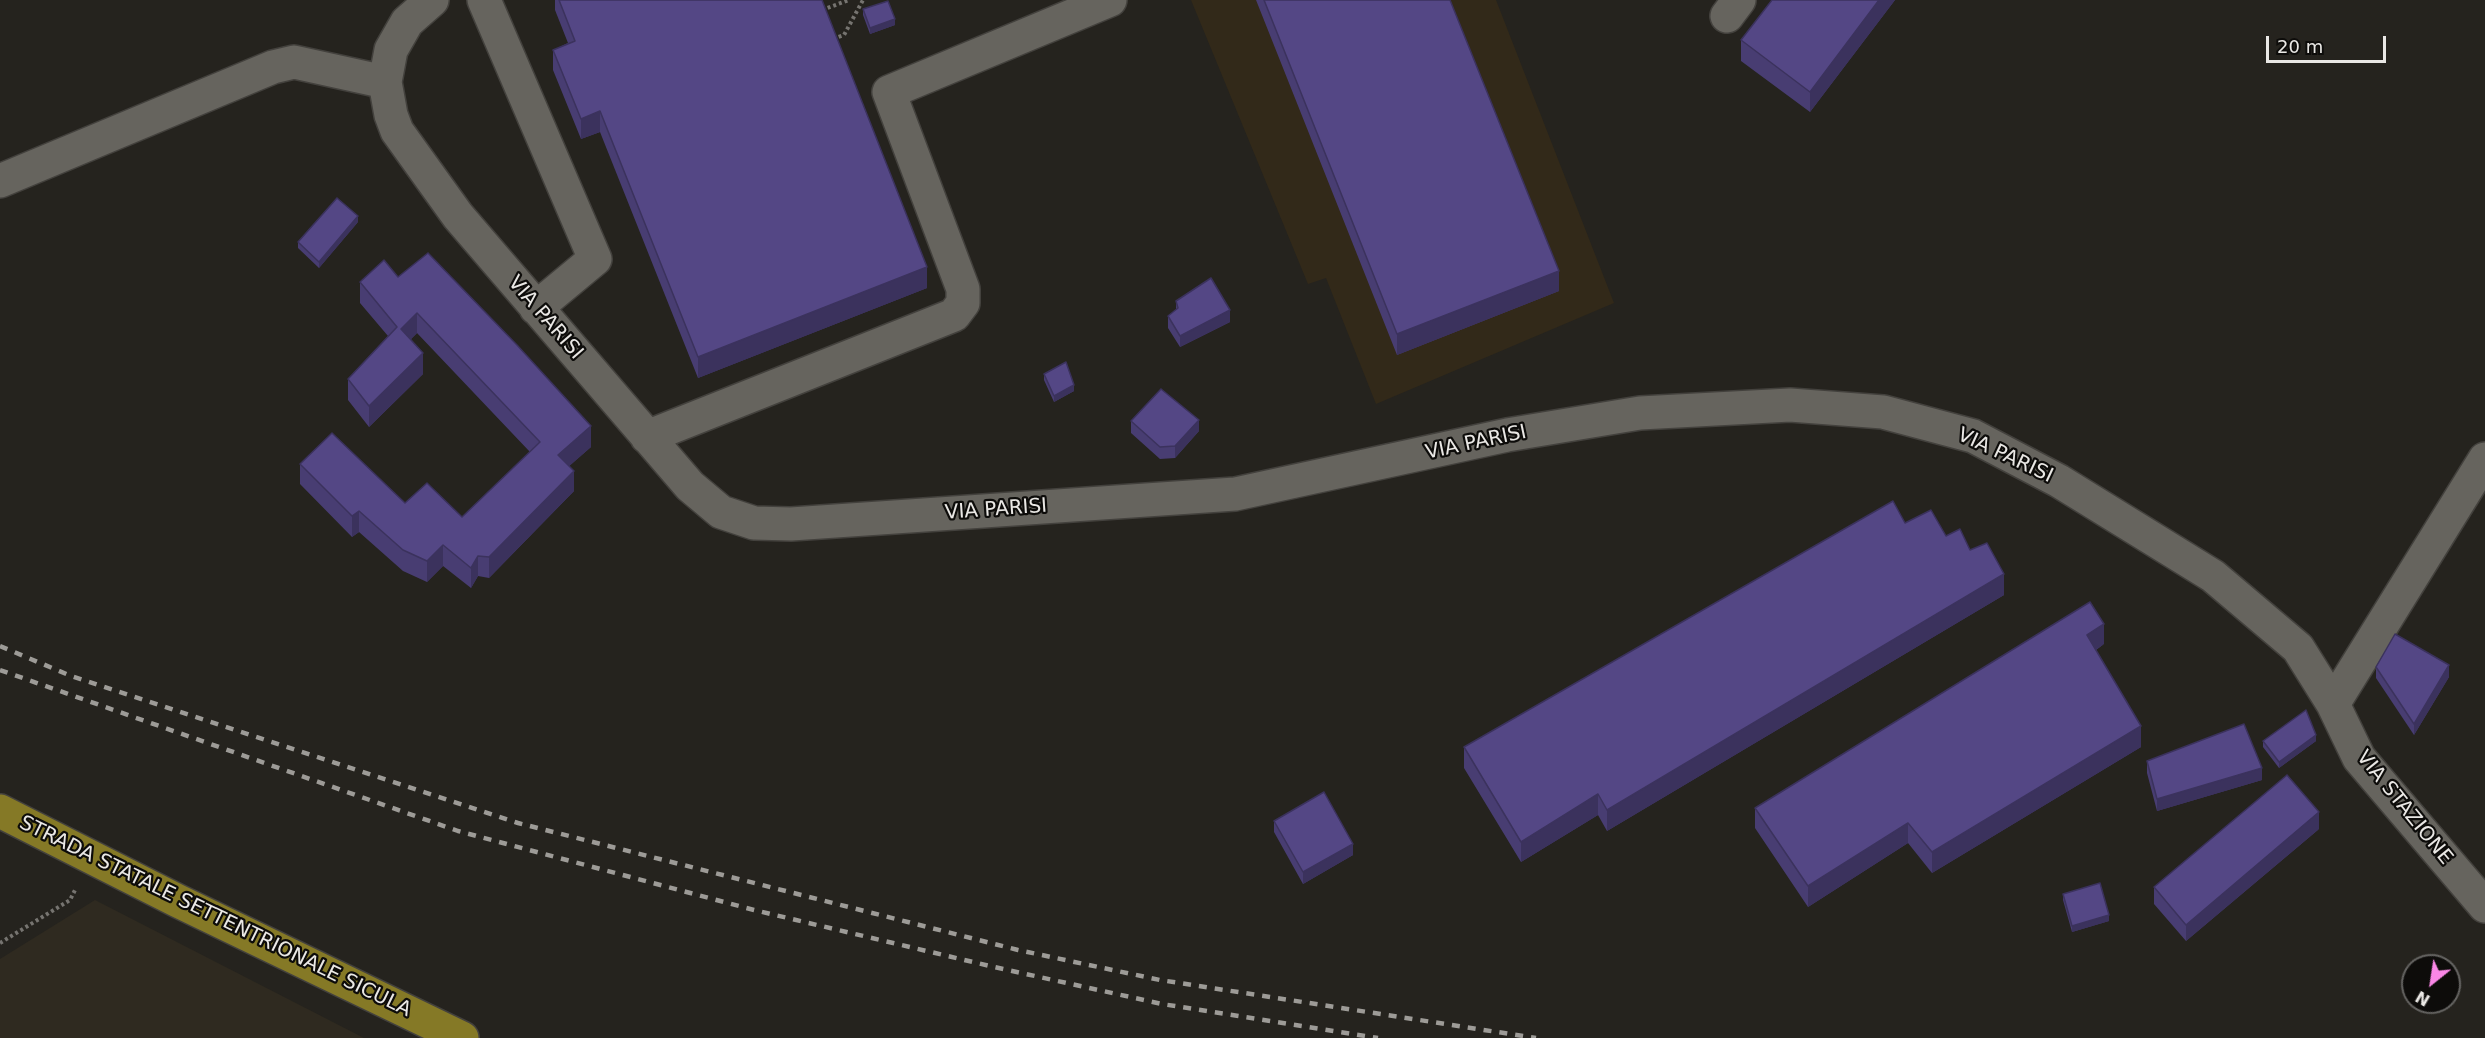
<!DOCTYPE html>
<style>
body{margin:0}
#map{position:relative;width:2485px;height:1038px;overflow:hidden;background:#25231e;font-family:"DejaVu Sans",sans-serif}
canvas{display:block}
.north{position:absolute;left:2401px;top:954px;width:60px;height:60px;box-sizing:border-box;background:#0d0c0a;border:2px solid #656462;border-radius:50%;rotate:210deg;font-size:16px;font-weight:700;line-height:24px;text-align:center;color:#eae8e5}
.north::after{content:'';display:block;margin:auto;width:21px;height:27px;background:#fa87e6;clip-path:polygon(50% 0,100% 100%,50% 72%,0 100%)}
.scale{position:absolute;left:2266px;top:36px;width:120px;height:27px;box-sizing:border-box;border:3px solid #eae8e5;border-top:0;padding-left:8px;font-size:18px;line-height:21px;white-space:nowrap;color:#eae8e5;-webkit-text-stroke:4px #0d0c0a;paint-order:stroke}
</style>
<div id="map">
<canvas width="2485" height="1038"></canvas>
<div class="north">N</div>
<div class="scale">20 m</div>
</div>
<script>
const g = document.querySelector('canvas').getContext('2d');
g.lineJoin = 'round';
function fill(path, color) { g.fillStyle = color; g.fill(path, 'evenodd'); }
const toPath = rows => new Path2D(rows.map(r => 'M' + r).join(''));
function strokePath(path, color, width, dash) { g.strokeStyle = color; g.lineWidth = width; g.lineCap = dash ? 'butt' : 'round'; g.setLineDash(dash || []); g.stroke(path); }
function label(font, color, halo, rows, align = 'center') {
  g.font = font + ' "DejaVu Sans",sans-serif'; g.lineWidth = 4.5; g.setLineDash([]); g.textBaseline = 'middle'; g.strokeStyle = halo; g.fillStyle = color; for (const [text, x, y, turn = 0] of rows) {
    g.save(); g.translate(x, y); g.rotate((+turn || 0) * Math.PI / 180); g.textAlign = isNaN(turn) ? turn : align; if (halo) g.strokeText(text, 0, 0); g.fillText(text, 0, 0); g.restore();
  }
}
fill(toPath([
 [1191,0,1496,0,1614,303,1376,404,1326,278,1308,284]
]), '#322919');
fill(toPath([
 [95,900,364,1038,0,1038,0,959]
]), '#2f2a20');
const minor = toPath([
 [432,0,407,22,391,50,385,82,391,115,397,131,458,216,690,486,721,512,754,523,791,524,1235,494,1507,435,1640,413,1790,405,1883,412,1973,436,2059,481,2213,576,2298,648,2333,704,2359,758,2485,906],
 [484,0,595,259,536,308],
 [1727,16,1739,0],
 [0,181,273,67,294,62,385,82],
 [647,437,954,315,963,303,963,289,889,92,1110,0],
 [2333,704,2485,459]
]);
const major = toPath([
 [0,811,178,901,462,1038]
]);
strokePath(minor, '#43413d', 36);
strokePath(major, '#43413d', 36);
strokePath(toPath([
 [822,10,849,0],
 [833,39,844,35,863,0],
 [0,943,70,900,75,890]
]), '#767470', 4, [3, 3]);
strokePath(minor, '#66645e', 33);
strokePath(major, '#857926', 33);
strokePath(toPath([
 [0,646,71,676,518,823,1018,950,1160,980,1536,1038],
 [0,670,458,831,754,910,994,967,1162,1004,1378,1038]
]), '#9d9b97', 4.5, [8, 8]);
fill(toPath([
 [555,0,822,0,927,288,698,378,600,132,581,139,553,70,553,50,568,43,555,10],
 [1256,0,1450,0,1559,291,1397,355],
 [1772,0,1895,0,1810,112,1741,61,1741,40],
 [863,9,895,25,870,34,863,15],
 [358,222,319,268,298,248,298,242],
 [398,277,591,447,569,466,574,491,489,578,478,576,471,588,443,566,427,582,403,571,359,532,352,537,300,484,300,464,405,503,462,517,530,452,417,333,411,339,423,374,369,427,348,400,348,379,388,336,360,303,360,282],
 [1176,301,1230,322,1180,347,1168,328,1168,316,1176,310],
 [1044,374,1074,391,1054,402,1044,380],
 [1131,421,1199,431,1175,458,1160,459,1131,433],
 [1946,536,1970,550,2004,595,1607,831,1598,815,1521,862,1464,768,1464,747],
 [2104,644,2096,650,2141,747,1932,873,1908,843,1808,907,1755,828,1755,808],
 [2376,667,2449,677,2414,735,2376,678],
 [2263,741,2316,741,2279,768,2263,747],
 [2147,761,2262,780,2157,811,2147,773],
 [1274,821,1353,855,1303,884,1274,832],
 [2319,829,2186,941,2154,904,2154,887],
 [2063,894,2109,921,2072,932,2063,900]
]), '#483d72');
fill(toPath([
 [1879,0,1895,0,1810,112,1810,92],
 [895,19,895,25,870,34,870,28],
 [600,111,600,132,581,139,581,119],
 [358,216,358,222,319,268,319,262],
 [927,267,927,288,698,378,698,357],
 [1559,271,1559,291,1397,355,1397,334],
 [1230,310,1230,322,1180,347,1180,336],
 [417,313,417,333,401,349,401,329],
 [423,353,423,374,369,427,369,406],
 [1074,385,1074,391,1054,402,1054,396],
 [1199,420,1199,431,1175,458,1175,446],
 [591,426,591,447,558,476,558,455],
 [574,471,574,491,489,578,489,557],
 [359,511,359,532,352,537,352,516],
 [443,545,443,566,427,582,427,561],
 [478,556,478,576,471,588,471,568],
 [2004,574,2004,595,1607,831,1607,810],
 [2104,624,2104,644,2087,656,2087,635],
 [2449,665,2449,677,2414,735,2414,724],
 [2141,726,2141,747,1932,873,1932,852],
 [2316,735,2316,741,2279,768,2279,762],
 [2262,768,2262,780,2157,811,2157,799],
 [1598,794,1598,815,1521,862,1521,842],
 [2319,812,2319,829,2186,941,2186,925],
 [1908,823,1908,843,1808,907,1808,886],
 [1353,844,1353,855,1303,884,1303,872],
 [2109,915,2109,921,2072,932,2072,926]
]), '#3b325d');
const building = toPath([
 [559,0,822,0,927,267,698,357,600,111,581,119,553,50,575,41,559,0],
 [1264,0,1450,0,1559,271,1397,334,1264,0],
 [1772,0,1879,0,1810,92,1741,40,1772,0],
 [888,1,895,19,870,28,863,9,888,1],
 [337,198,358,216,319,262,298,242,337,198],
 [428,253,517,345,591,426,558,455,574,471,489,557,478,556,471,568,443,545,427,561,403,550,359,511,352,516,300,464,332,433,405,503,427,483,462,517,540,442,417,313,401,329,423,353,369,406,348,379,397,327,360,282,384,260,398,277,428,253],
 [1211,278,1230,310,1180,336,1168,316,1178,308,1176,301,1211,278],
 [1066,362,1074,385,1054,396,1044,374,1066,362],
 [1161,389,1199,420,1175,446,1160,447,1131,421,1161,389],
 [1893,501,1905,523,1931,510,1946,536,1960,529,1970,550,1987,543,2004,574,1607,810,1598,794,1521,842,1464,747,1893,501],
 [2090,602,2104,624,2087,635,2141,726,1932,852,1908,823,1808,886,1755,808,2090,602],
 [2395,634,2449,665,2414,724,2376,667,2395,634],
 [2306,710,2316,735,2279,762,2263,741,2306,710],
 [2244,724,2262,768,2157,799,2147,761,2244,724],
 [2287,775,2319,812,2186,925,2154,887,2287,775],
 [1324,792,1353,844,1303,872,1274,821,1324,792],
 [2100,883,2109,915,2072,926,2063,894,2100,883]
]);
fill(building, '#544785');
strokePath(building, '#3b325d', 1.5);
label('20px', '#eae8e5', '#0d0c0a', [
 ["VIA PARISI",545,318,49],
 ["VIA PARISI",1476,443,-12],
 ["VIA PARISI",2005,456,25],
 ["VIA PARISI",996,510,-4],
 ["VIA STAZIONE",2404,808,51],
 ["STRADA STATALE SETTENTRIONALE SICULA",215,917,26]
]);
</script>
